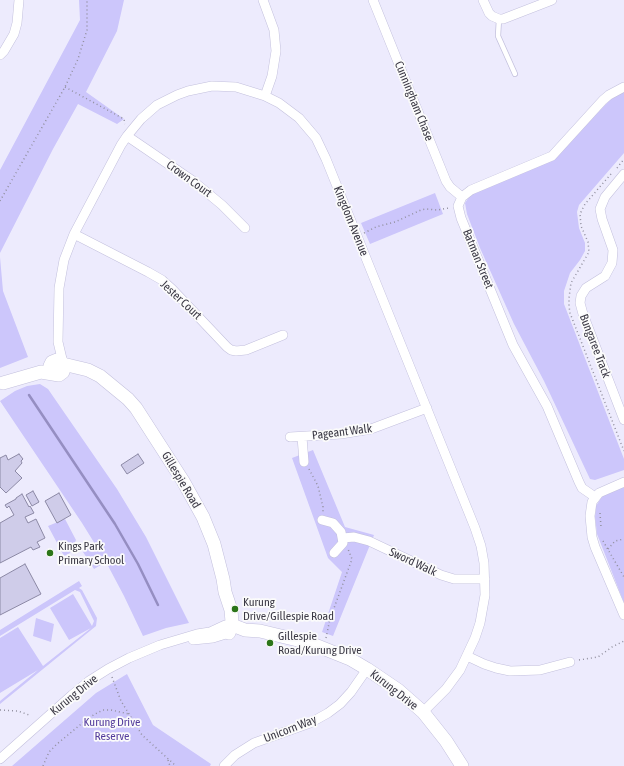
<!DOCTYPE html>
<style>
body{margin:0}
canvas{display:block;background:#edebfd}
</style>
<canvas width="624" height="766"></canvas>
<script>
const g = document.querySelector('canvas').getContext('2d');
g.lineJoin = 'round';
function fill(path, color) { g.fillStyle = color; g.fill(path, 'evenodd'); }
const toPath = rows => new Path2D(rows.map(r => 'M' + r).join(''));
function strokePath(path, color, width, dash) { g.strokeStyle = color; g.lineWidth = width; g.lineCap = dash ? 'butt' : 'round'; g.setLineDash(dash || []); g.stroke(path); }
function label(font, color, halo, rows, align = 'center') {
  g.font = font + ' "Asap Condensed",sans-serif'; g.lineWidth = 3.5; g.setLineDash([]); g.textBaseline = 'middle'; g.strokeStyle = halo; g.fillStyle = color; for (const [text, x, y, turn = 0] of rows) {
    g.save(); g.translate(x, y); g.rotate((+turn || 0) * Math.PI / 180); g.textAlign = isNaN(turn) ? turn : align; if (halo) g.strokeText(text, 0, 0); g.fillText(text, 0, 0); g.restore();
  }
}
fill(toPath([
 [79,0,124,0,117,31,86,92,124,119,117,124,78,104,53,149,0,253,0,170,80,20],
 [624,91,624,153,579,205,577,212,579,228,585,243,585,251,580,260,570,273,564,291,564,304,624,459,624,470,595,480,590,479,544,381,514,324,480,248,467,214,465,203,469,197,474,193,551,161,611,99],
 [435,193,443,214,370,244,361,223],
 [0,257,3,291,28,357,0,368],
 [40,384,48,389,117,489,146,537,189,623,166,628,143,636,124,596,106,562,94,569,83,552,95,544,82,523,0,401,15,391,27,386],
 [313,450,345,527,374,535,333,636,322,632,342,572,328,558,292,458],
 [624,487,624,603,597,534,595,517,596,506,601,498,605,494],
 [65,519,76,540,70,553,64,556,48,526],
 [79,581,82,586,79,588,82,590,97,618,96,626,0,704,0,701,38,670,0,693,0,638,18,627,43,666,91,628,69,640,50,608,73,594,92,626,94,621,80,592,75,590,0,636,0,630],
 [36,618,54,624,51,642,33,636],
 [127,674,153,725,211,764,210,766,12,766,96,693]
]), '#ccc6fb');
strokePath(toPath([
 [29,395,115,524,138,564,158,605]
]), '#958ec2', 2.5);
const building = toPath([
 [19,454,23,459,21,461,22,463,15,471,22,478,6,493,0,487,0,458,6,455,8,460,19,454],
 [138,454,144,463,127,474,121,465,138,454],
 [33,491,39,502,32,506,26,495,33,491],
 [59,493,71,515,57,523,45,501,59,493],
 [22,494,29,507,30,506,34,513,25,517,28,523,36,519,45,538,37,542,40,547,33,550,31,547,0,563,0,523,14,515,9,506,7,508,5,505,16,499,16,498,22,494],
 [25,564,41,594,0,615,0,578,25,564]
]);
fill(building, '#cfcce9');
strokePath(building, '#8c89a5', 1);
const lane = toPath([
 [499,19,498,36,515,74]
]);
const street = toPath([
 [263,0,274,30,276,51,272,76,265,96],
 [373,0,446,181,450,187,462,197],
 [483,0,489,13,492,16,499,19,503,19,552,0],
 [0,55,4,51,14,34,17,23,19,0],
 [127,136,193,181,222,205,245,228],
 [624,174,605,197,600,209,602,219,613,250,612,263,605,276,586,288,581,296,580,303,583,314,624,420],
 [74,234,148,272,162,280,172,289,227,347,231,350,236,351,246,350,283,335],
 [63,363,58,342,59,288,64,260,74,234,121,145,127,136,141,119,157,105,177,95,188,91,212,86,236,87,265,96,279,103,299,118,316,138,326,159,475,528,481,546,484,563,485,595,480,623,475,638,460,670,446,689,423,712],
 [290,437,341,434,371,429,427,408],
 [302,437,304,462],
 [624,482,599,493,592,502,590,516,592,537,595,547,624,615],
 [595,497,582,488,579,482,547,406,513,345,461,218,458,206,462,197,471,190,552,156,603,100,609,95,624,87],
 [322,520,333,523,341,532,343,543,334,553],
 [343,538,354,537,369,541,441,575,454,579,485,579],
 [193,640,213,638,229,633],
 [467,656,484,664,496,668,510,671,540,670,570,662],
 [0,759,72,695,89,681,108,669,129,658,160,645,197,634,210,632,225,625,232,625],
 [224,766,235,755,254,743,310,723,328,713,340,704,351,692,367,669]
]);
const secondary = toPath([
 [63,364,88,370,100,376,128,399,136,408,183,481,203,517,214,544,223,579,225,592,231,610,232,622,229,633],
 [3,383,41,372,59,375,63,372,64,368,61,361,57,360,52,362,50,366,52,373],
 [232,625,245,630,260,631,310,643,350,659,367,669,398,690,423,712,446,741,462,766]
]);
strokePath(lane, '#c3c0dd', 6);
strokePath(street, '#c3c0dd', 10);
strokePath(secondary, '#c3c0dd', 14);
strokePath(toPath([
 [65,87,124,119,125,124],
 [617,168,624,159],
 [611,174,585,204,580,214,581,226,588,242,589,252,571,283,569,298,569,306,570,313,624,451],
 [0,201,65,87,78,59,87,30,87,0],
 [364,233,376,227,395,222,421,210,426,209,437,210,449,208],
 [309,469,318,486,323,507,323,512],
 [600,513,601,527],
 [603,541,624,577],
 [608,549,615,541,624,539],
 [326,638,330,619,352,559,348,549],
 [579,660,598,657,612,647,624,641],
 [112,677,121,701,142,735,176,766],
 [0,710,18,711,29,715],
 [168,760,170,766],
 [43,766,49,752,57,744,86,720,95,714,103,710,111,710,129,714]
]), '#9391a0', 1.5, [1, 3]);
strokePath(lane, '#fff', 4.5);
strokePath(street, '#fff', 9);
strokePath(secondary, '#fff', 13);
for (const [x, y, r, color] of [
 [50,553,4,"#2c7519"],
 [235,609,4,"#2c7519"],
 [270,643,4,"#2c7519"]
]) { const dot = new Path2D(); dot.arc(x, y, r, 0, 2 * Math.PI); g.fillStyle = color; g.fill(dot); strokePath(dot, '#fbfbfb', 1.5); }
label('12px', '#3b3945', '#fbfbfb', [
 ["Cunningham Chase",414,101,68],
 ["Crown Court",189,179,36],
 ["Kingdom Avenue",351,221,68],
 ["Batman Street",478,259,68],
 ["Jester Court",181,300,43],
 ["Bungaree Track",595,346,69],
 ["Pageant Walk",342,432,-7],
 ["Gillespie Road",181,480,59],
 ["Sword Walk",413,562,25],
 ["Kurung Drive",394,690,38],
 ["Kurung Drive",74,695,-39],
 ["Unicorn Way",290,729,-21]
]);
label('12px', '#3b3945', '#fbfbfb', [
 ["Kings Park",58,546],
 ["Primary School",58,560],
 ["Kurung",243,602],
 ["Drive/Gillespie Road",243,616],
 ["Gillespie",278,636],
 ["Road/Kurung Drive",278,650]
], 'left');
label('12px', '#533b9c', '#fbfbfb', [
 ["Kurung Drive",112,722],
 ["Reserve",112,736]
]);
</script>
